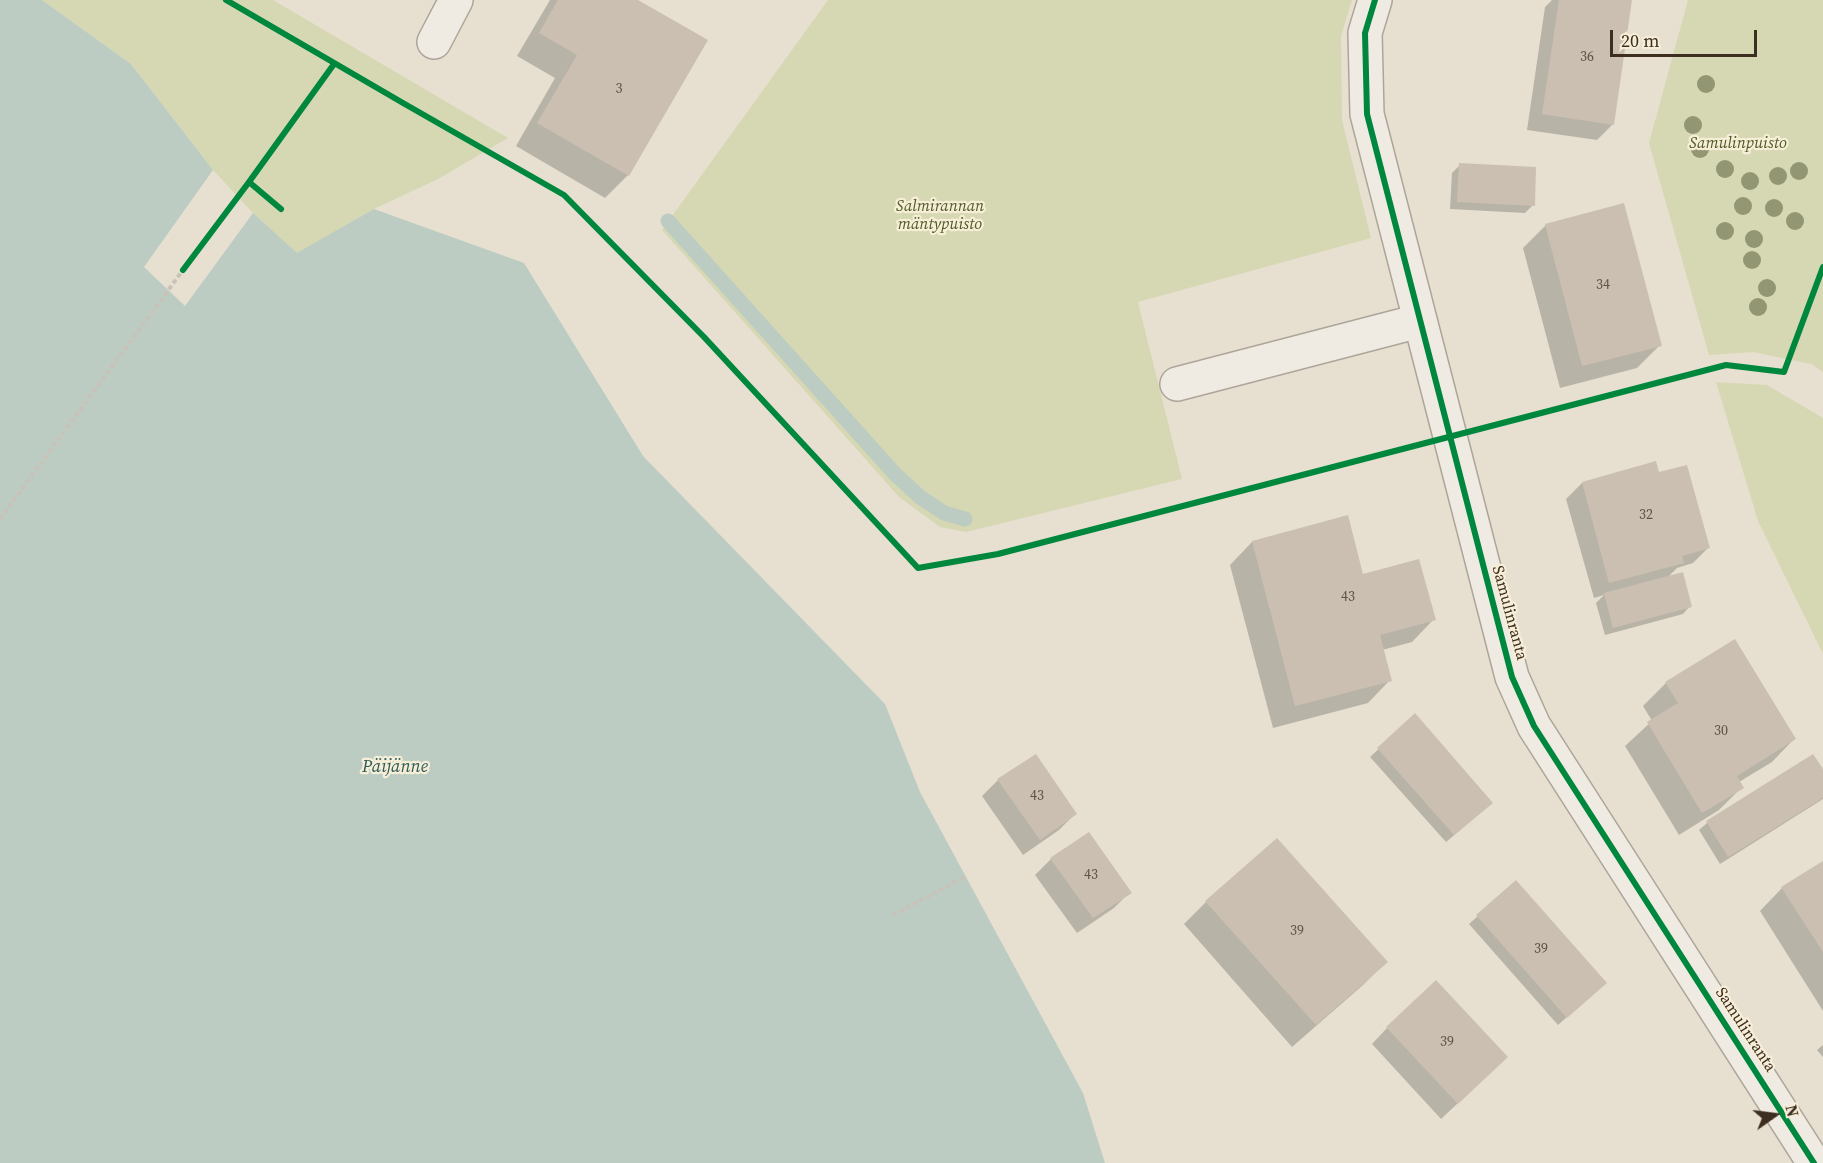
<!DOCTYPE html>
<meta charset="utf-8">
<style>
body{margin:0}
#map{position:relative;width:1823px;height:1163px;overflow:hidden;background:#e7e0d1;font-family:"Source Serif 4",serif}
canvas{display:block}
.north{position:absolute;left:1745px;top:1085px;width:60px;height:60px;-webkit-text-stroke:4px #f7eed8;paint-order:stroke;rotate:76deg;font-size:16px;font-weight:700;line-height:24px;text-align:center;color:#3d2e20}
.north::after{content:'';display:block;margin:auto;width:21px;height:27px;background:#3d2e20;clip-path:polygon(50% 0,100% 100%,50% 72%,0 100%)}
.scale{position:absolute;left:1610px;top:30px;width:147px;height:27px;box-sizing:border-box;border:3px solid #3d2e20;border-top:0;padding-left:8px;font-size:18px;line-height:21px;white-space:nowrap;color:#3d2e20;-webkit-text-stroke:4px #f7eed8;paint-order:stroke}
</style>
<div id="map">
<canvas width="1823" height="1163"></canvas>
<div class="north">N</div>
<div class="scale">20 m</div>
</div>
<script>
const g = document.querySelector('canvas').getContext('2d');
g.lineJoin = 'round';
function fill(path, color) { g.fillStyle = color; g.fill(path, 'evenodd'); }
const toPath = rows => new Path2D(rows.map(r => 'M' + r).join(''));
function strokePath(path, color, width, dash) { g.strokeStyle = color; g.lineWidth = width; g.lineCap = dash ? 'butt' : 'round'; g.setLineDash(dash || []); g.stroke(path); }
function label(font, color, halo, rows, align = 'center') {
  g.font = font + ' "Source Serif 4",serif'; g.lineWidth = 4.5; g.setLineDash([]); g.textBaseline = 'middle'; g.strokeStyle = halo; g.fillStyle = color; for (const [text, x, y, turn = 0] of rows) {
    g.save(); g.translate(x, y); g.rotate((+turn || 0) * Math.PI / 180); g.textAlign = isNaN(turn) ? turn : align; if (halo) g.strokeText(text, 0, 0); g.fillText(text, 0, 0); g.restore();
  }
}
fill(toPath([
 [42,0,273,0,508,138,438,179,374,209,297,254,253,213,213,170,131,64],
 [828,0,1352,0,1341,36,1342,120,1371,238,1138,302,1182,479,966,532,940,527,899,497,662,230],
 [1688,0,1823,0,1823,372,1811,364,1753,352,1709,355,1649,143],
 [1716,382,1767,385,1823,418,1823,654,1758,521]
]), '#d6d7b3');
fill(toPath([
 [0,0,42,0,131,64,213,170,144,267,185,306,253,213,297,253,374,209,524,263,643,456,885,704,920,792,1083,1093,1105,1163,0,1163]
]), '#bcccc2');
fill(toPath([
 [550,0,635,0,628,175,605,198,516,146,555,78,517,56],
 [1552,0,1624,0,1613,124,1597,140,1527,130,1545,7],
 [1460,165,1533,205,1525,213,1450,209,1452,173],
 [1546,225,1660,345,1637,368,1560,388,1523,248],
 [1659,474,1709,547,1693,563,1677,568,1667,578,1690,606,1683,614,1605,635,1596,603,1604,595,1594,598,1566,499,1582,483],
 [1252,542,1362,576,1434,619,1412,642,1382,650,1390,680,1368,703,1273,728,1230,565],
 [1666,683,1794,739,1772,762,1739,782,1742,787,1719,810,1679,835,1625,746,1652,721,1643,706],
 [1415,715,1484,810,1446,842,1370,757],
 [1036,756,1075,814,1059,830,1023,855,982,796,998,780],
 [1813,756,1823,772,1823,799,1720,864,1699,830,1707,823],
 [1051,859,1130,892,1114,908,1077,933,1035,875],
 [1823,862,1823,1011,1760,911,1782,888],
 [1516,882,1597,990,1558,1025,1469,924],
 [1206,902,1386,962,1363,985,1292,1047,1184,924],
 [1387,1028,1490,1073,1441,1119,1372,1044],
 [1823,1045,1823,1057,1817,1050]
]), '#0003');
strokePath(toPath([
 [668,221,895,474,920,497,944,513,965,519]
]), '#bcccc2', 15);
fill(toPath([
 [558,0,638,0,708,40,629,176,537,123,577,55,539,33],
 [1559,0,1632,0,1614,125,1542,114],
 [1459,163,1536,167,1535,206,1457,202],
 [1624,203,1662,346,1582,366,1545,224],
 [1656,461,1659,472,1687,465,1710,548,1682,556,1684,563,1609,583,1582,482],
 [1348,515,1363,574,1419,559,1436,620,1380,635,1392,681,1295,706,1252,541],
 [1683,572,1692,607,1613,628,1604,593],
 [1735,639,1796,739,1737,776,1744,788,1702,813,1647,722,1678,703,1665,682],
 [1415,713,1493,803,1454,835,1377,748],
 [1036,754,1077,814,1040,840,997,779],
 [1813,754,1823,769,1823,798,1728,857,1706,821],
 [1089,832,1132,893,1093,918,1050,858],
 [1277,838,1388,962,1316,1025,1205,901],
 [1823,861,1823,952,1781,887],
 [1516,880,1607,983,1567,1018,1476,915],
 [1436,980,1508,1057,1458,1104,1386,1027]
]), '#cbbfb2');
const minor = toPath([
 [1375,0,1365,33,1367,114,1512,677,1534,726,1814,1163],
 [434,42,456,0],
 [1177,384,1419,321]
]);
strokePath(minor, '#ada599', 36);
strokePath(toPath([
 [0,519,183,270],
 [893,915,966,876]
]), '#c8c2b9', 4, [4.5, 3]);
strokePath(minor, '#efebe3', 33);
strokePath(toPath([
 [226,0,403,103,564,195,704,337,918,568,998,554,1726,365,1784,372,1823,267],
 [1375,0,1365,33,1367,114,1512,677,1534,726,1814,1163],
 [281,209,249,182,334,64],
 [183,270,249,182]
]), '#00873e', 6);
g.fillStyle = '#929673';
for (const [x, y] of [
 [1706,84],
 [1693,125],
 [1700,149],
 [1725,169],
 [1799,171],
 [1778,176],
 [1750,181],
 [1743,206],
 [1774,208],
 [1795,221],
 [1725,231],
 [1754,239],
 [1752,260],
 [1767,288],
 [1758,307]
]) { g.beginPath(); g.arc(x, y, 9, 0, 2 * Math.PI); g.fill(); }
label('14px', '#605244', null, [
 ["36",1587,57],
 ["3",619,89],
 ["34",1603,285],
 ["32",1646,515],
 ["43",1348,597],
 ["30",1721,731],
 ["43",1037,796],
 ["43",1091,875],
 ["39",1297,931],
 ["39",1541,949],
 ["39",1447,1042]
]);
label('italic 16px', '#4d5a26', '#f7eed8', [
 ["Samulinpuisto",1738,144],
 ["Salmirannan",940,207],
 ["mäntypuisto",940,225]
]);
label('16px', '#3d2e20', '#f7eed8', [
 ["Samulinranta",1509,613,75],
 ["Samulinranta",1745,1030,57]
]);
label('italic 18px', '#2f5d5a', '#f7eed8', [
 ["Päijänne",395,767]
]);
</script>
